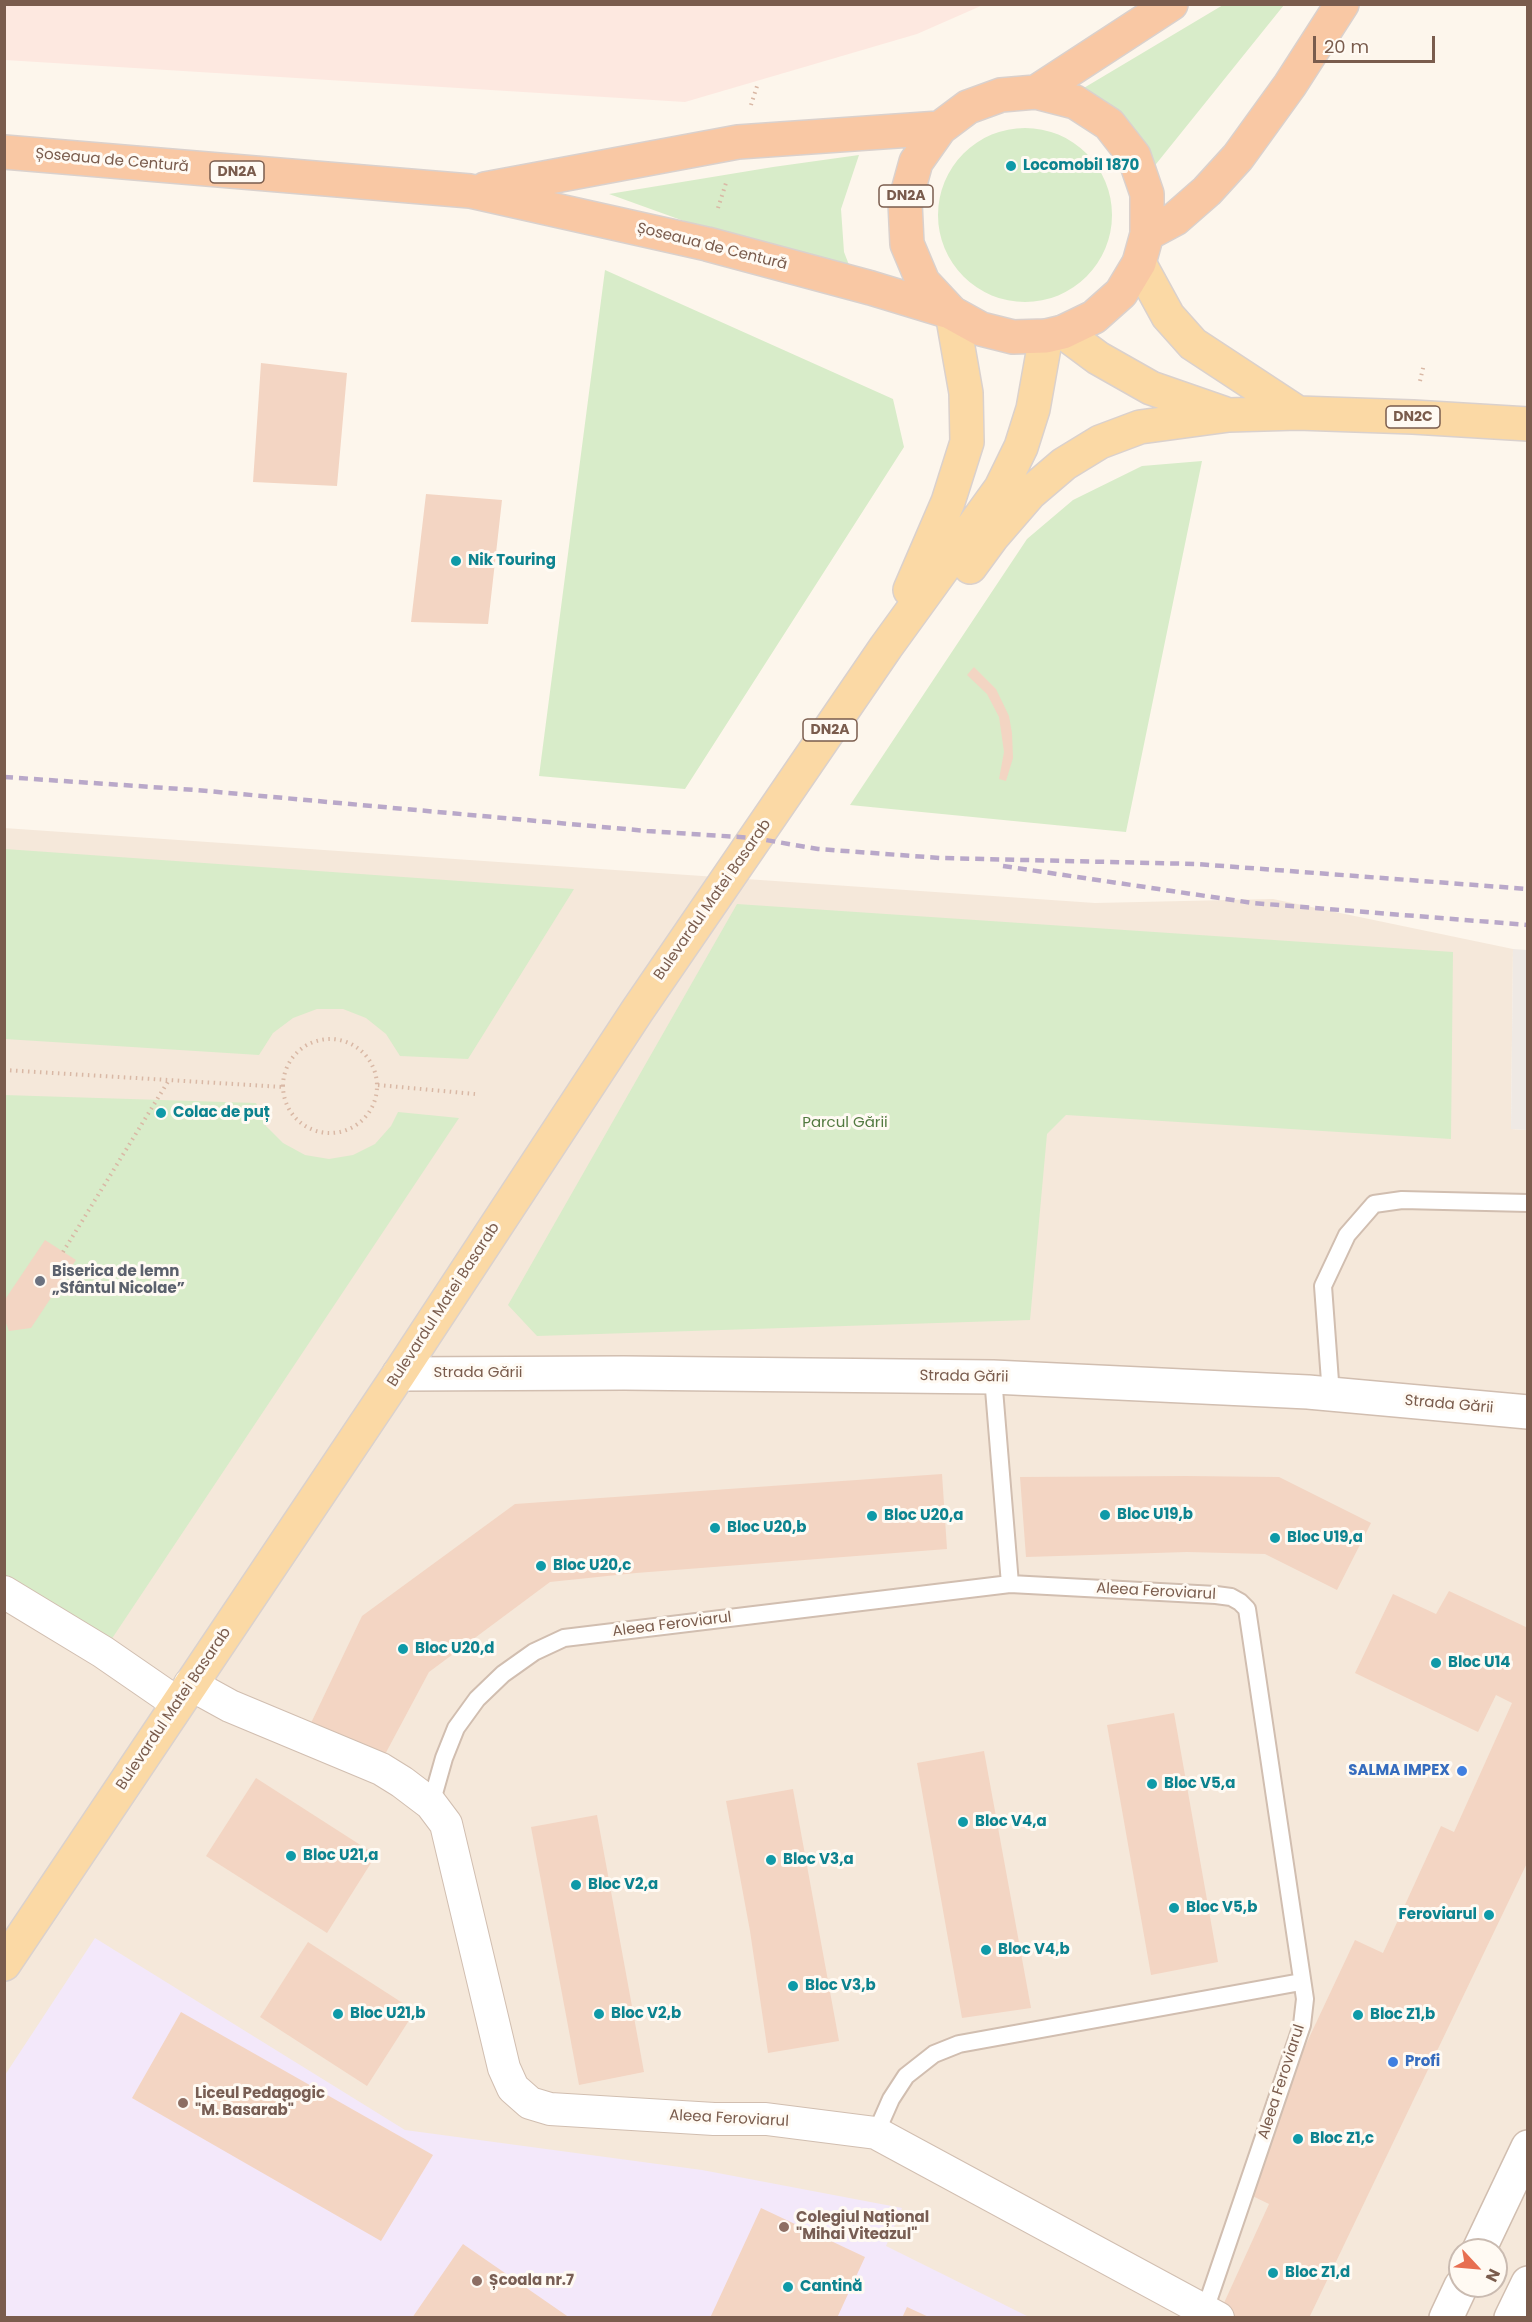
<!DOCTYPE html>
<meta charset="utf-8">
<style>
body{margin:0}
#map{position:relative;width:1532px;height:2322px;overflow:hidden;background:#fdf6ec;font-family:Poppins,sans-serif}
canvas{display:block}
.frame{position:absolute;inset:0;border:6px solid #7a5c4d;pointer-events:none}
.north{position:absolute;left:1448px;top:2238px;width:60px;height:60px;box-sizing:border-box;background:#fffaf3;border:2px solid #cabbb1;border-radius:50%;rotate:116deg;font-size:16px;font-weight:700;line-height:24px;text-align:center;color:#7a5c4d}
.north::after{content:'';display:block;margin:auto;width:21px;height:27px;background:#e76f51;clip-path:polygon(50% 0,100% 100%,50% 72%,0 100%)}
.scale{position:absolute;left:1313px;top:36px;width:122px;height:27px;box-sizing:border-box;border:3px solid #7a5c4d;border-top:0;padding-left:8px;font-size:18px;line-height:21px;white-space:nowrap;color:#7a5c4d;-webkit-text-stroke:4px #fffaf3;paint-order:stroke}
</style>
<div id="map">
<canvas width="1532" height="2322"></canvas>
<div class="frame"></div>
<div class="north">N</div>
<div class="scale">20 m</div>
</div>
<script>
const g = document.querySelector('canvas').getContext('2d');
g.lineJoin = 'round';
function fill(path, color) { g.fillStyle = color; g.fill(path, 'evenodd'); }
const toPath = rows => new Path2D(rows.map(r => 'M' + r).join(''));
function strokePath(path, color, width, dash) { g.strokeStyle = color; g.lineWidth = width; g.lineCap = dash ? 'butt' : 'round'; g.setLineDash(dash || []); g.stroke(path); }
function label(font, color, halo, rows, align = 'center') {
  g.font = font + ' Poppins,sans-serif'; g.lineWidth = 6; g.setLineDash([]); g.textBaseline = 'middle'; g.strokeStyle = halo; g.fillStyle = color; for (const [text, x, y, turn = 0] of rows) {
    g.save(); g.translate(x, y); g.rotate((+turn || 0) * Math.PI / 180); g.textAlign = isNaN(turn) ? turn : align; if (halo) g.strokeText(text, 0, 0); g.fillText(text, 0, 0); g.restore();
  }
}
fill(toPath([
 [4,828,1095,903,1273,899,1513,949,1511,1129,1528,1130,1527,2317,5,2317],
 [1460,2250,1496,2250,1496,2286,1460,2286]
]), '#f5e8da');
fill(toPath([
 [4,5,5,4,983,5,917,34,685,102,5,60]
]), '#fde8e0');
fill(toPath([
 [1513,949,1527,950,1527,1130,1511,1129]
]), '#efe9e4');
fill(toPath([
 [95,1938,405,2130,702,2170,902,2208,886,2246,1029,2317,5,2318,5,2075]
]), '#f3e8fa');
fill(toPath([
 [1223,5,1284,5,1144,179,1067,98],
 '938 215a87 87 0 1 1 174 0a87 87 0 1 1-174 0Z',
 [859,155,841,209,844,252,856,283,609,194,773,167],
 [605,270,893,399,904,447,685,789,539,776],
 [1202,461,1126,832,850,805,1027,539,1073,500,1142,466],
 [4,849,5,849,574,889,468,1059,400,1056,386,1034,366,1018,343,1009,317,1009,293,1018,273,1033,259,1055,5,1039],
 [737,904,1453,952,1451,1139,1066,1115,1047,1134,1030,1320,537,1336,508,1305],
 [4,1095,256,1103,266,1126,283,1143,305,1155,329,1159,353,1155,375,1144,391,1126,398,1112,459,1118,103,1652,5,1592]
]), '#d8ecc9');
fill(toPath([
 [261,363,347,373,337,486,253,482],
 [426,494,502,500,488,624,411,622],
 [974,667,996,689,1009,716,1012,733,1013,758,1006,781,999,779,1004,752,999,717,987,694,967,675],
 [45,1240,76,1260,31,1328,9,1331,4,1318,4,1301],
 [942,1474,947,1549,636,1573,550,1582,429,1672,382,1760,311,1723,362,1616,515,1504],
 [1186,1476,1279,1477,1371,1523,1337,1590,1265,1554,1187,1552,1026,1557,1020,1477],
 [1449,1591,1528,1628,1528,1861,1309,2318,1227,2318,1219,2314,1269,2204,1238,2189,1355,1940,1383,1953,1441,1826,1454,1832,1512,1703,1496,1695,1478,1732,1355,1673,1393,1594,1436,1614],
 [1174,1713,1218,1962,1151,1975,1107,1725],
 [984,1751,1031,2008,962,2018,917,1763],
 [256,1778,376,1855,327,1933,206,1856],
 [793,1789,839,2041,768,2053,750,1931,726,1801],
 [597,1815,644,2072,579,2085,531,1827],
 [308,1942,415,2011,367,2086,260,2017],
 [181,2012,433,2155,381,2241,132,2098],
 [761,2208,865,2257,837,2318,710,2318],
 [463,2244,570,2318,412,2318],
 [907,2307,931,2318,902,2318]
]), '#f3d5c3');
const service = toPath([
 [993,1377,1010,1584],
 [1331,1395,1323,1286,1347,1235,1374,1204,1402,1200,1528,1203],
 [431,1804,444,1758,456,1728,477,1699,503,1674,534,1652,564,1638,1010,1584,1216,1595,1231,1597,1240,1602,1247,1609,1305,1999,1302,2025,1205,2310],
 [876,2133,891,2099,906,2076,934,2054,959,2044,1301,1982]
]);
const minor = toPath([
 [4,1592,103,1652,177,1703],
 [190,1684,230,1706,381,1769,402,1782,431,1804,446,1824,504,2068,513,2088,530,2103,550,2109,714,2119,766,2119,876,2133,1218,2318]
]);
const tertiary = toPath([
 [399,1374,624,1373,993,1377,1308,1392,1528,1412],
 [1479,2250,1528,2147],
 [1446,2318,1461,2286],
 [1511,2318,1528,2283]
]);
const primary = toPath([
 [1139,263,1168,316,1193,344,1298,413],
 [1063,332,1098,358,1151,388,1223,413],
 [970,567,992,537,1030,493,1064,464,1100,442,1140,427,1229,415,1298,413,1413,417,1528,424],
 [910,590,948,502,967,442,966,393,952,313],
 [4,1964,399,1374,637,1011,886,647,1001,488,1021,447,1033,409,1046,336]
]);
const trunk = toPath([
 [1036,92,1171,4],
 [4,152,470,191,707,244,871,288,950,312],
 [485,189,738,142,940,128],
 [1147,234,1147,194,1134,156,1109,124,1075,102,1036,92,1001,95,968,107,940,128,916,162,905,202,907,244,923,282,952,313,981,329,1013,337,1046,336,1063,332,1094,317,1121,293,1139,263,1147,234,1175,219,1207,191,1238,157,1290,85,1342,4]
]);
strokePath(service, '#d1beb0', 20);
strokePath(minor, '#d1beb0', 34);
strokePath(tertiary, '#d1beb0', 36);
strokePath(primary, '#dad1cd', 36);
strokePath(trunk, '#dad1cd', 36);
strokePath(toPath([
 [751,105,758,83],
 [718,208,726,183],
 [1420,381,1424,364],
 '283 1086a47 47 0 1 1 94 0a47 47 0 1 1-94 0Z',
 [4,1070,283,1087],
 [378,1085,475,1094],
 [63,1252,169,1080]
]), '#d9b8a5', 4, [1.5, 4.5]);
strokePath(service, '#fff', 16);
strokePath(minor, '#fff', 32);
strokePath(tertiary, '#fff', 33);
strokePath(primary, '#fbd9a5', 33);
strokePath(trunk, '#f9c8a4', 33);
strokePath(toPath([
 [4,777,196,790,647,831,754,838,818,849,940,858,1196,864,1528,889],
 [1003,866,1253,903,1528,925]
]), '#b9a8c9', 4.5, [9, 6]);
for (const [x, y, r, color] of [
 [1011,166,6,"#0f9aa8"],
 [456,561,6,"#0f9aa8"],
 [161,1113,6,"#0f9aa8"],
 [40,1281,6,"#6b7280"],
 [1105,1515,6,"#0f9aa8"],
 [872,1516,6,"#0f9aa8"],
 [715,1528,6,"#0f9aa8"],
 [1275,1538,6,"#0f9aa8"],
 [541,1566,6,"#0f9aa8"],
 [403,1649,6,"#0f9aa8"],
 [1436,1663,6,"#0f9aa8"],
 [1462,1771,6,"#3f7fe0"],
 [1152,1784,6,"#0f9aa8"],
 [963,1822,6,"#0f9aa8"],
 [291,1856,6,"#0f9aa8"],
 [771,1860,6,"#0f9aa8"],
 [576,1885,6,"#0f9aa8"],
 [1174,1908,6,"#0f9aa8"],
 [1489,1915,6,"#0f9aa8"],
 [986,1950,6,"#0f9aa8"],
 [793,1986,6,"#0f9aa8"],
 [338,2014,6,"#0f9aa8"],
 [599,2014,6,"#0f9aa8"],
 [1358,2015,6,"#0f9aa8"],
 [1393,2062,6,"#3f7fe0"],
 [183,2103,6,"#8d6e63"],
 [1298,2139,6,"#0f9aa8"],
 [784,2227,6,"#8d6e63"],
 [1273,2273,6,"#0f9aa8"],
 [477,2281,6,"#8d6e63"],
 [788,2287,6,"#0f9aa8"]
]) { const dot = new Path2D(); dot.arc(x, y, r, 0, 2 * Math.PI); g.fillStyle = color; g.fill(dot); strokePath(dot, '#fffaf3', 2); }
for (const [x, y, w] of [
 [237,172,54],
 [906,196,54],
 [1413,417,54],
 [830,730,54]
]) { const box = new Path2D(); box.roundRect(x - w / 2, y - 11, w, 22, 4.5); g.fillStyle = '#fffaf3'; g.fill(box); strokePath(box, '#7a5c4d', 1.5); }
label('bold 14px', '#7a5c4d', null, [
 ["DN2A",237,172],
 ["DN2A",906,196],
 ["DN2C",1413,417],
 ["DN2A",830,730]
]);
label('15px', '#7a5c4d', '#fffaf3', [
 ["Șoseaua de Centură",112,161,5],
 ["Șoseaua de Centură",712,247,14],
 ["Bulevardul Matei Basarab",713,900,-55],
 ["Bulevardul Matei Basarab",444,1305,-57],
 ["Strada Gării",478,1373],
 ["Strada Gării",964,1377,1],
 ["Strada Gării",1449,1405,5],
 ["Aleea Feroviarul",1156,1592,3],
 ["Aleea Feroviarul",672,1625,-7],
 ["Bulevardul Matei Basarab",174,1709,-56],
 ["Aleea Feroviarul",1282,2082,-72],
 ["Aleea Feroviarul",729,2119,3]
]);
label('bold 15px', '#0d838f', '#fffaf3', [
 ["Locomobil 1870",1023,166],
 ["Nik Touring",468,561],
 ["Colac de puț",173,1113],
 ["Bloc U19,b",1117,1515],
 ["Bloc U20,a",884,1516],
 ["Bloc U20,b",727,1528],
 ["Bloc U19,a",1287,1538],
 ["Bloc U20,c",553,1566],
 ["Bloc U20,d",415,1649],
 ["Bloc U14",1448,1663],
 ["Bloc V5,a",1164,1784],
 ["Bloc V4,a",975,1822],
 ["Bloc U21,a",303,1856],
 ["Bloc V3,a",783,1860],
 ["Bloc V2,a",588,1885],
 ["Bloc V5,b",1186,1908],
 ["Feroviarul",1477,1915,"right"],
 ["Bloc V4,b",998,1950],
 ["Bloc V3,b",805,1986],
 ["Bloc U21,b",350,2014],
 ["Bloc V2,b",611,2014],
 ["Bloc Z1,b",1370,2015],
 ["Bloc Z1,c",1310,2139],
 ["Bloc Z1,d",1285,2273],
 ["Cantină",800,2287]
], 'left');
label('15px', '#537a41', '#fffaf3', [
 ["Parcul Gării",845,1123]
]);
label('bold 15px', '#5b616d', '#fffaf3', [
 ["Biserica de lemn",52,1272],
 ["„Sfântul Nicolae”",52,1289]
], 'left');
label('bold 15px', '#366cbe', '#fffaf3', [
 ["SALMA IMPEX",1450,1771],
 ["Profi",1405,2062,"left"]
], 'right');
label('bold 15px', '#785e54', '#fffaf3', [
 ["Liceul Pedagogic",195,2094],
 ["\"M. Basarab\"",195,2111],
 ["Colegiul Național",796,2218],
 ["\"Mihai Viteazul\"",796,2235],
 ["Școala nr.7",489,2281]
], 'left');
</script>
